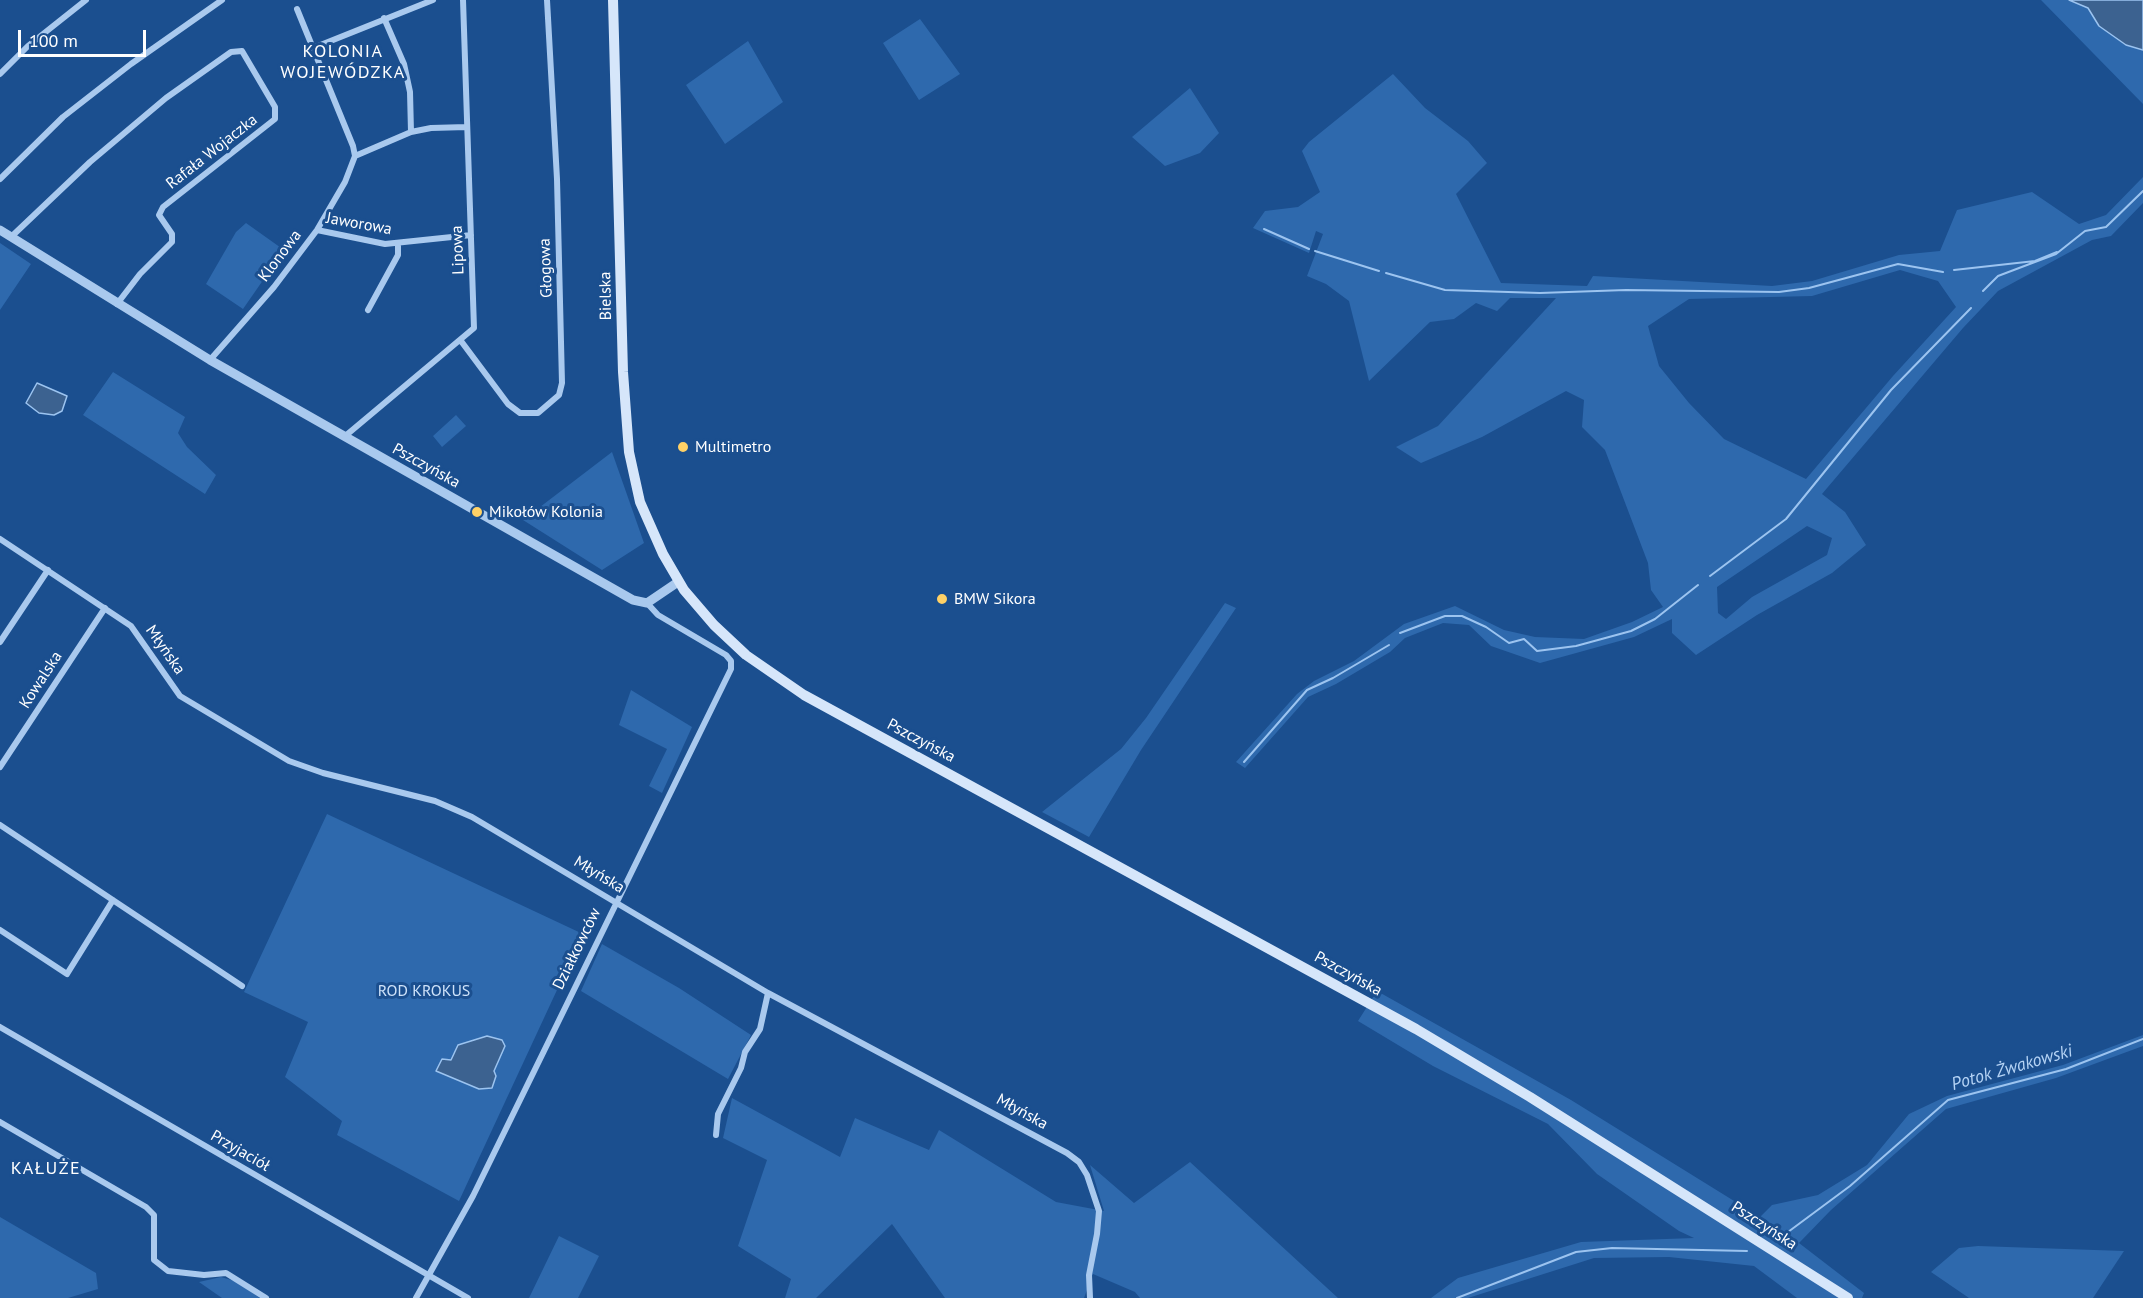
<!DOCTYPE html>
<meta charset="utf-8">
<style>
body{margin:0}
#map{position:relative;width:2143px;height:1298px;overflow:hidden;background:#1b4f8f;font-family:"PT Sans",sans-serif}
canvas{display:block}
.scale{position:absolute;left:18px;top:30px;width:128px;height:27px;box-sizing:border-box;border:3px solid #fff;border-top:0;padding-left:8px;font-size:18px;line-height:21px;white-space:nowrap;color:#fff;-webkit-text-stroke:4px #1b4f8f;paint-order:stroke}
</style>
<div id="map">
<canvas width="2143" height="1298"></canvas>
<div class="scale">100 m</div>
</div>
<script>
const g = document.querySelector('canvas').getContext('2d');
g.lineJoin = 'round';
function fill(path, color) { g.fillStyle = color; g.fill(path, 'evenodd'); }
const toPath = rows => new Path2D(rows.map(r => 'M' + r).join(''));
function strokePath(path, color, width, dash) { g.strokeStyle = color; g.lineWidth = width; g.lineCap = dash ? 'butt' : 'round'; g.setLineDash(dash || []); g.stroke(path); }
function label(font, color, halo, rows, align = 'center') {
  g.font = font + ' "PT Sans",sans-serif'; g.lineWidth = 6; g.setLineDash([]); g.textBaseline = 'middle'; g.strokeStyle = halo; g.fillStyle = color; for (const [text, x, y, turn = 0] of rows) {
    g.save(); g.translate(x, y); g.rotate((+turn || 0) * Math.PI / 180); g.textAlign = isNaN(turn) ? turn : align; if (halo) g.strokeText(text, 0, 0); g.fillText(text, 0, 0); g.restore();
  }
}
fill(toPath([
 [2041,0,2069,0,2088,8,2099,26,2126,45,2143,50,2143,104],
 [920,19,960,74,919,100,883,43],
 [748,41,783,102,725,144,686,85],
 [1393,74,1425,108,1468,141,1487,163,1456,194,1501,283,1587,286,1593,276,1772,286,1812,281,1899,255,1940,251,1957,210,2032,192,2079,224,2106,215,2143,177,2143,203,2111,236,2092,240,1998,291,1963,328,1822,494,1845,512,1866,545,1832,573,1757,615,1696,655,1672,633,1672,619,1634,637,1540,663,1491,646,1469,625,1443,623,1405,638,1390,652,1336,684,1308,697,1245,768,1236,762,1297,694,1314,681,1354,661,1404,624,1455,606,1504,630,1535,637,1584,639,1632,622,1663,607,1651,590,1648,563,1605,450,1582,427,1584,400,1566,391,1482,437,1421,463,1396,447,1438,426,1556,298,1510,298,1497,311,1476,303,1454,319,1430,322,1369,381,1349,301,1326,284,1307,276,1323,234,1316,231,1309,253,1253,228,1265,211,1298,207,1320,192,1302,151,1309,142],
 [1900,270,1938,281,1956,307,1893,376,1806,479,1724,439,1689,403,1659,366,1648,326,1689,299,1812,296],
 [1807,526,1832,538,1827,555,1752,597,1726,619,1718,613,1717,587],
 [1190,88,1219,133,1200,153,1165,166,1132,137],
 [246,223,284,250,243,309,206,284,236,232],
 [0,243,31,264,0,310],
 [113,372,185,417,178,433,187,447,216,475,205,494,83,415],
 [456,415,466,426,442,447,433,436],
 [612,452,644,543,602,570,523,520],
 [1225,603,1236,608,1141,750,1089,837,1042,812,1121,749,1146,718],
 [631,690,692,727,662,793,649,786,667,749,619,725],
 [327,814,583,934,459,1201,337,1135,342,1121,285,1077,308,1022,244,992],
 [602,944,679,988,751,1035,728,1079,581,991],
 [1377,991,1571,1100,1760,1217,1772,1205,1818,1195,1867,1165,1909,1114,1947,1096,2063,1065,2143,1035,2143,1046,2056,1078,1946,1109,1831,1210,1799,1243,1864,1293,1862,1298,1797,1298,1754,1266,1669,1257,1594,1258,1468,1298,1431,1298,1458,1278,1581,1242,1694,1238,1679,1231,1597,1174,1548,1124,1433,1066,1358,1021],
 [732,1098,840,1157,855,1118,929,1150,939,1130,1056,1202,1104,1211,1090,1165,1134,1203,1190,1162,1338,1298,1140,1298,1135,1292,1093,1274,1084,1298,945,1298,892,1224,816,1298,785,1298,791,1279,738,1246,767,1160,723,1138],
 [0,1217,96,1273,98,1289,68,1298,0,1298],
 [559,1236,599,1256,578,1298,529,1298],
 [1978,1246,2124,1251,2093,1298,1969,1298,1931,1272,1959,1248],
 [221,1277,235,1281,260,1298,222,1298,199,1282]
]), '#2e69ad');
const water = toPath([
 [2069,0,2143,0,2143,50,2126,45,2099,26,2088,8,2069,0],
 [37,383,67,396,62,411,54,415,39,413,26,403,37,383],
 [487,1036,502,1040,505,1046,494,1071,496,1076,492,1088,479,1089,436,1071,442,1059,451,1060,458,1045,487,1036]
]);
fill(water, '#3c6290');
strokePath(water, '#9cc4f0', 1.5);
strokePath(toPath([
 [1264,229,1309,249],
 [1315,251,1379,271],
 [1954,270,2035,261,2057,252],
 [1386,273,1445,290,1540,293,1626,290,1779,292,1809,288,1898,264,1943,272],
 [1983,291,1998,276,2056,254,2085,231,2106,227,2143,191],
 [1710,576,1786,519,1891,390,1971,308],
 [1400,633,1445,616,1462,616,1486,627,1509,643,1524,639,1537,651,1576,646,1631,631,1655,619,1698,585],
 [1244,762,1307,690,1333,678,1389,645],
 [1788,1232,1850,1186,1948,1100,2066,1069,2143,1039],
 [1457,1298,1576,1252,1612,1248,1747,1251]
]), '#9cc4f0', 2);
strokePath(toPath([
 [384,18,404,64,410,92,411,132],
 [313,48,433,0],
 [0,74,28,46,86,0],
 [355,156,411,132,431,128,467,127],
 [0,179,63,117,131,64,222,0],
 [317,230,385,244,471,235],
 [11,237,90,162,166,98,231,52,242,51,275,107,275,119,163,207,159,215,172,234,172,242,140,274,117,304],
 [368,310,398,255,398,244],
 [461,341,508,404,520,413,538,413,559,395,562,383,557,179,547,0],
 [210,360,274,287,317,230,345,182,355,156,353,146,297,9],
 [344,437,474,328,463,0],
 [0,539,131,626,180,696,289,761,323,773,435,801,472,817,768,993,1067,1153,1079,1162,1087,1175,1099,1211,1097,1234,1089,1275,1090,1298],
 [0,642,48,570],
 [0,767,105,608],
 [0,825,242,986],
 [0,930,67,974,113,900],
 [0,1027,468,1298],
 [0,1122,146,1207,154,1215,154,1260,168,1271,204,1275,226,1273,266,1298],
 [716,1135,718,1114,741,1068,745,1052,760,1029,768,993],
 [416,1298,473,1196,731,669,731,661,726,655,658,615,647,603]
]), '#a9c9ee', 6);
strokePath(toPath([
 [0,230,210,360,633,600,647,603,678,582]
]), '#a9c9ee', 9);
strokePath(toPath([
 [613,0,623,372,629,452,640,502,663,554,684,590,714,625,746,655,804,695,1416,1029,1530,1097,1848,1298]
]), '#d6e6fa', 10);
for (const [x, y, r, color] of [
 [683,447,6,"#ffd166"],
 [477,512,6,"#ffd166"],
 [942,599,6,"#ffd166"]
]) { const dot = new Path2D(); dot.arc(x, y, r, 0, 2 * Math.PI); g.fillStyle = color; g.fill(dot); strokePath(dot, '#1b4f8f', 2); }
label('16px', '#fff', '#1b4f8f', [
 ["Rafała Wojaczka",212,152,-38],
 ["Jaworowa",359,224,10],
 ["Lipowa",458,250,-92],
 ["Klonowa",280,256,-53],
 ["Głogowa",546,268,-92],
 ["Bielska",606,296,-91],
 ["Pszczyńska",426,466,29],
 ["Młyńska",165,650,55],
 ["Kowalska",41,680,-57],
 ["Pszczyńska",921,741,28],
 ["Młyńska",599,875,31],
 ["Działkowców",577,949,-64],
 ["Pszczyńska",1348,974,29],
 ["Młyńska",1022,1112,29],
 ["Przyjaciół",240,1151,30],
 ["Pszczyńska",1764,1226,33]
]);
label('16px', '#fff', '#1b4f8f', [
 ["Multimetro",695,447],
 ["Mikołów Kolonia",489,512],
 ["BMW Sikora",954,599]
], 'left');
label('16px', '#cfe3fa', '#1b4f8f', [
 ["ROD KROKUS",424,991]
]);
g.letterSpacing = '1.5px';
label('18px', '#fff', '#1b4f8f', [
 ["KOLONIA",343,52],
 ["WOJEWÓDZKA",343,73],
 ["KAŁUŻE",46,1169]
]);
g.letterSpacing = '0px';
label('italic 18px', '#b5d3f5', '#1b4f8f', [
 ["Potok Żwakowski",2012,1068,-16]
]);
</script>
